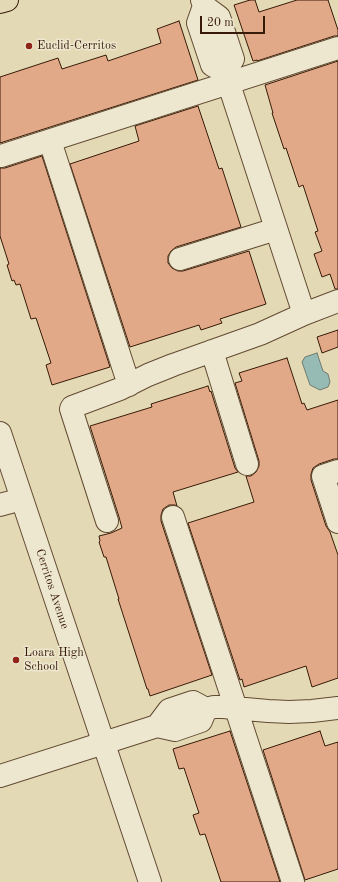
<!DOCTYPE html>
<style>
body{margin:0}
#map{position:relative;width:338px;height:882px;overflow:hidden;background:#e3dab5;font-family:"Old Standard TT",serif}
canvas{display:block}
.scale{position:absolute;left:200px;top:16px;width:65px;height:18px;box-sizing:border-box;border:2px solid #371a07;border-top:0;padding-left:5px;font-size:12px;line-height:14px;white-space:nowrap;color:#371a07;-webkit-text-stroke:3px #ede7cf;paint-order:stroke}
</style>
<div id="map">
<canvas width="338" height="882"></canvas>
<div class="scale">20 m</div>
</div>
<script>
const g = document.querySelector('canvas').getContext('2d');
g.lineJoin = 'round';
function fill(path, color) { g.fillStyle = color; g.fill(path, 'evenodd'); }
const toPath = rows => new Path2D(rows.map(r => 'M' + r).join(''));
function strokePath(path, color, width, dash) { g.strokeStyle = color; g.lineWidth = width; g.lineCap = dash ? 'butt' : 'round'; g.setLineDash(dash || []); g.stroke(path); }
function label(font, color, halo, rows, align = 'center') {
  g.font = font + ' "Old Standard TT",serif'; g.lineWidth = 3; g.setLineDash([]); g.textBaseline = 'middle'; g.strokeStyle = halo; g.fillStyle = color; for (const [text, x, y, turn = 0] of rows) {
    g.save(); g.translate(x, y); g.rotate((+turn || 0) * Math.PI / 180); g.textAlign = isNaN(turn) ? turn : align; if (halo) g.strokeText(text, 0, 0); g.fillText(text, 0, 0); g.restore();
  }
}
const water = toPath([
 [317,353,323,371,328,374,330,382,328,387,320,390,310,385,302,362,305,357,317,353]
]);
fill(water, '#96bab4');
strokePath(water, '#707a6f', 1);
const building = toPath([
 [250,0,255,0,259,12,297,0,328,0,338,30,338,36,334,36,257,61,257,60,253,61,234,5,250,0],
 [179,21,198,80,0,143,0,77,58,58,62,69,106,55,108,61,161,43,157,29,179,21],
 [338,61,338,289,335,289,330,274,322,277,314,254,322,251,315,232,318,231,303,185,299,187,286,148,284,149,272,113,273,113,265,85,338,61],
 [198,106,219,169,222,168,241,227,176,247,171,251,168,256,168,263,172,268,178,271,183,271,249,251,266,304,220,319,222,323,201,330,199,325,130,347,70,164,139,141,135,126,198,106],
 [42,156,110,367,52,385,46,365,51,363,36,318,31,319,20,284,16,285,14,280,12,281,7,265,9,264,0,236,0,168,5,168,42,156],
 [338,330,338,347,322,353,317,337,338,330],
 [287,358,302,404,304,403,307,410,338,400,338,459,334,459,319,464,313,468,311,474,311,480,326,526,330,532,338,555,338,678,312,687,306,666,244,687,242,679,240,680,188,523,254,502,246,476,251,476,256,472,259,466,259,461,235,383,242,381,239,373,287,358],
 [208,386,210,392,211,391,235,468,238,472,173,492,177,506,175,505,169,505,163,509,161,515,161,521,212,675,150,696,148,689,147,689,118,599,119,599,106,557,104,557,99,542,100,541,99,536,111,533,122,528,119,517,90,426,152,407,151,404,208,386],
 [230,731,280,882,221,882,205,834,200,835,193,815,199,813,184,768,179,769,173,749,230,731],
 [320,731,325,746,338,742,338,869,305,880,263,750,320,731]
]);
fill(building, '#e2a988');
strokePath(building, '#371a07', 1);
const minor = toPath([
 [202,0,204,6,198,23,212,65,225,72,304,314],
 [204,6,219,17,233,59,225,72],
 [50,141,129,385],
 [1,156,338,48],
 [180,259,276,229],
 [212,351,247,464],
 [0,433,150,882],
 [338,471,323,476,338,522],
 [0,505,22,499],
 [173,517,293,882],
 [107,521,71,409,72,407,120,389,148,375,173,365,260,334,304,314,338,301],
 [157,726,169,710,193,702,206,709],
 [0,776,157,726,175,730,201,721,206,709,214,707,223,707,268,711,289,712,312,711,338,708]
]);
const major = toPath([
 [0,2,7,0]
]);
strokePath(minor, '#624a32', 24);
strokePath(major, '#371a07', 24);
strokePath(minor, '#ede7cf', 22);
strokePath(major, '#e3dab5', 22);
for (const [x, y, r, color] of [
 [29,46,4,"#8f2418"],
 [16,660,4,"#8f2418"]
]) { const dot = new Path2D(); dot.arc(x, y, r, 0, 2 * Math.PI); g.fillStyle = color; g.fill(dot); strokePath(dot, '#ede7cf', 1.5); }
label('12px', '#371a07', '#ede7cf', [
 ["Euclid-Cerritos",37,46],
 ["Loara High",24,653],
 ["School",24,667]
], 'left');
label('12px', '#371a07', '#ede7cf', [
 ["Cerritos Avenue",52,589,72]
]);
</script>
